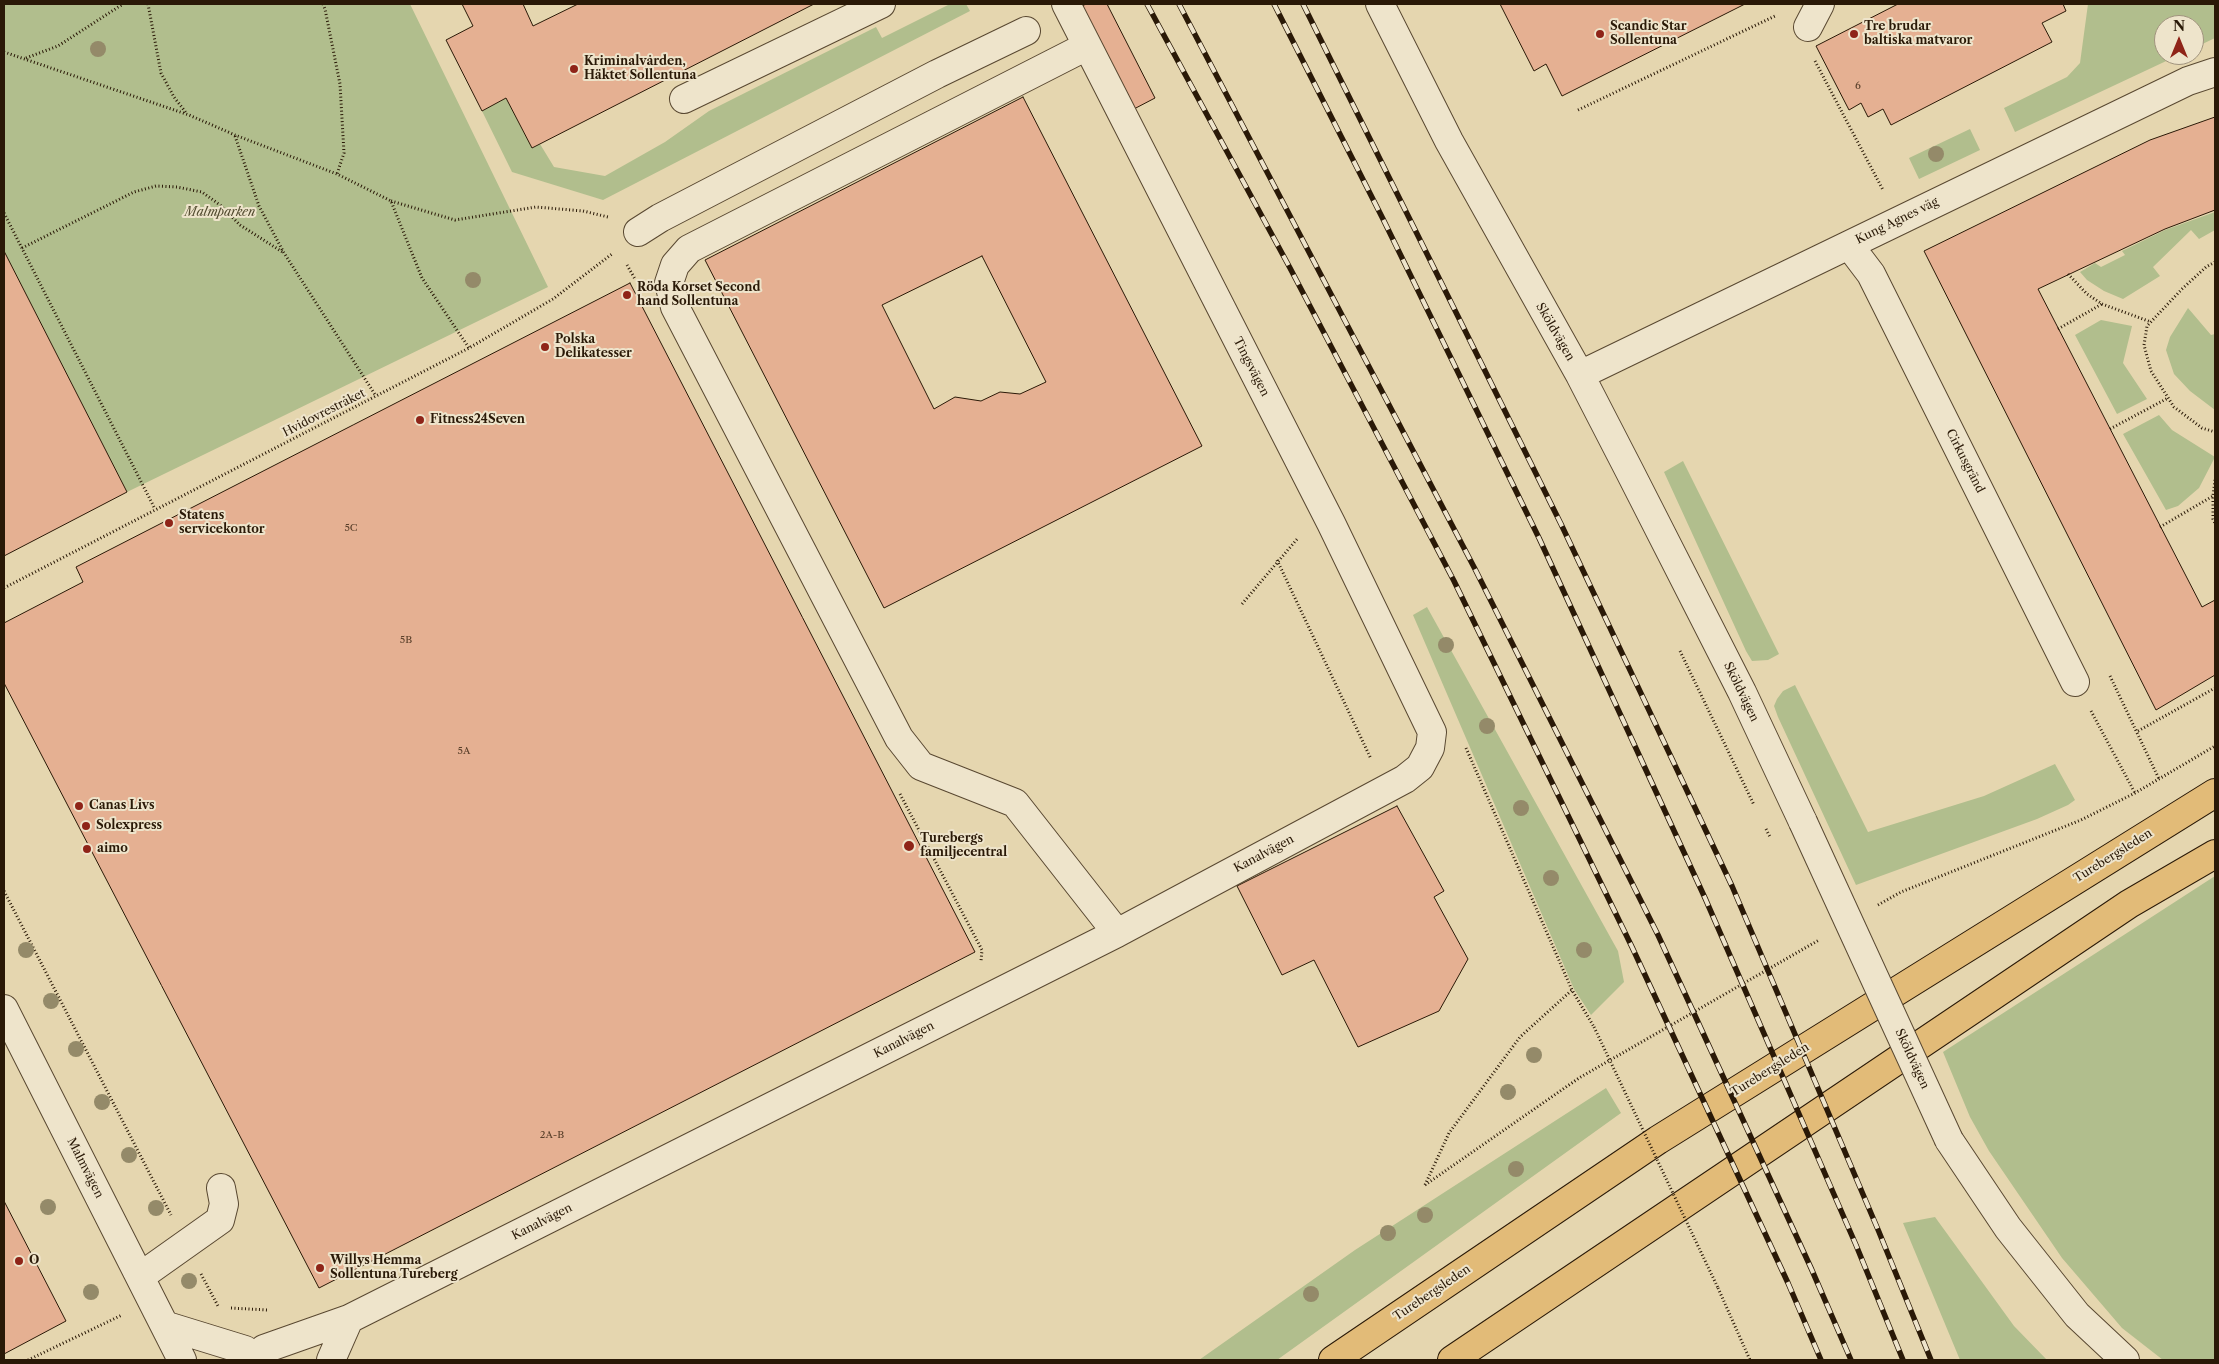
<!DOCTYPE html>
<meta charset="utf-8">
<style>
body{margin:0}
#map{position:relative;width:2219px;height:1364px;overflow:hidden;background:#e5d6af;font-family:"Libre Caslon Text",serif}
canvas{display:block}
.frame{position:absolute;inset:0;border:5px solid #2a1907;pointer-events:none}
.north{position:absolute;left:2154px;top:15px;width:50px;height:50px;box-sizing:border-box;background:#eee4cb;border:1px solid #a0937d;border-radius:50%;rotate:0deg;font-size:14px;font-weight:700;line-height:20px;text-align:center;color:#2a1907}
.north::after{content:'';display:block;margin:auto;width:18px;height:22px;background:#8f2418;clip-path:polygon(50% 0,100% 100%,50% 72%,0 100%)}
</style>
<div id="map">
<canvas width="2219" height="1364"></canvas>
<div class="frame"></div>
<div class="north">N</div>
</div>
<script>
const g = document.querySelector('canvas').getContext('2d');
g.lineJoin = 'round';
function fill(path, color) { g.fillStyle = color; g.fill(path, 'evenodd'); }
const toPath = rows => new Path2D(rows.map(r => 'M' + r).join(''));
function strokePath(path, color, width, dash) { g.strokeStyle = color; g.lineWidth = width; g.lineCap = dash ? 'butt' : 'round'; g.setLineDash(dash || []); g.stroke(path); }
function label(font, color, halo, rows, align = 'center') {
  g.font = font + ' "Libre Caslon Text",serif'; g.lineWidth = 4; g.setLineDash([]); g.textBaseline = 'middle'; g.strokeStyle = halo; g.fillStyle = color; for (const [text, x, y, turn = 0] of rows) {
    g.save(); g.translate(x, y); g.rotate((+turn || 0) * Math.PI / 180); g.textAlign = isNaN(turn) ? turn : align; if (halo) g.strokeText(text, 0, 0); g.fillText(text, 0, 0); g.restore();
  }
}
fill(toPath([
 [4,4,410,4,548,287,127,492,4,251],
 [950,4,966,4,970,11,603,200,512,172,482,111,506,98,532,148,540,144,554,167,605,176,665,142,709,111,876,27,882,38],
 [2088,4,2215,4,2215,38,2194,48,2194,25,2164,25,2164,55,2179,55,2015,132,2004,108,2067,77,2080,63],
 [1970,129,1980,150,1919,179,1909,158],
 [2215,212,2215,230,2199,239,2191,230,2153,267,2160,276,2123,299,2104,291,2087,280,2080,272,2095,263,2101,267,2125,255,2122,251,2165,230],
 [2188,308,2211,335,2215,334,2215,410,2190,391,2174,374,2166,350,2170,337],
 [2101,320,2132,326,2123,363,2147,399,2117,414,2075,335],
 [2159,415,2172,430,2215,457,2199,488,2178,506,2166,510,2123,434],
 [1683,461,1779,654,1768,660,1752,661,1746,651,1664,472],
 [1427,607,1618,951,1624,982,1591,1015,1574,989,1413,615],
 [1795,685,1868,832,1984,796,2055,764,2075,800,2068,805,2037,819,1856,885,1778,717,1774,706,1777,699,1783,691],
 [2215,876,2215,1360,2163,1360,2122,1328,2062,1258,1989,1151,1970,1117,1943,1052],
 [1606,1088,1621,1113,1277,1360,1199,1360,1355,1250],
 [1935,1217,2014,1326,2047,1360,1960,1360,1903,1223]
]), '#b1be8d');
const building = toPath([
 [462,4,523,4,533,26,578,4,814,4,532,148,506,98,482,111,446,40,473,26,462,4],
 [1086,4,1107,4,1155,98,1132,110,1080,7,1086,4],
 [1500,4,1745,4,1562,96,1546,64,1534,71,1500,4],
 [1898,4,2063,4,2066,11,2042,23,2052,42,1891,125,1883,109,1868,117,1861,103,1849,110,1816,46,1898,4],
 [1023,97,1202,446,884,608,705,260,1023,97],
 [982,256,1046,382,1020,394,1000,392,981,401,955,397,934,409,882,305,982,256],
 [2215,117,2215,210,2165,229,2038,289,2202,607,2215,600,2215,675,2156,710,1924,251,2150,140,2215,117],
 [4,251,127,492,4,556,4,251],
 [630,283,975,952,319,1288,4,683,4,623,83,582,76,567,630,283],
 [1397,806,1444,891,1434,897,1468,959,1439,1011,1358,1047,1314,960,1282,975,1237,886,1397,806],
 [4,1201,66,1321,4,1354,4,1201]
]);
fill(building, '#e5b092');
strokePath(building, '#2a1907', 1);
const minor = toPath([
 [1380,4,1449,141,1580,375,1630,472,1742,692,1803,822],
 [1808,27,1820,4],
 [1087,46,689,249,675,265,669,283,675,307,899,738,921,766,1015,803,1117,933],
 [684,99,881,4],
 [638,232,660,218,937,74,1026,31],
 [1849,245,1871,274,2075,682],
 [1580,375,2188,81,2215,72],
 [4,1009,182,1360],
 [1949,1140,2008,1228,2077,1315,2125,1360],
 [141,1276,220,1220,224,1204,221,1188],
 [167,1326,245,1350],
 [264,1349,349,1319,1117,933,1405,779,1420,767,1430,748,1432,732,1331,523,1066,4],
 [331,1360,349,1319]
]);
const major = toPath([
 [1333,1360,1658,1140,2215,793],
 [1452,1360,2129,904,2215,854]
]);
strokePath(minor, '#594831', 30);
strokePath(major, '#2a1907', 30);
strokePath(toPath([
 [148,4,161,73,174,97,187,114],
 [323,4,325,9,340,84,344,153,337,174],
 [4,52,189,115,235,135,337,174,391,201,422,278,469,348],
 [26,58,58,46,123,4],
 [1815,61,1883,190],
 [1578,110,1775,16],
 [235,136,259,206,284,253,376,396],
 [391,201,455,220,536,207,583,211,608,217],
 [4,213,155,509],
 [22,248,134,192,156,186,177,187,202,192,220,205,240,225,284,253],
 [2215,262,2206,267,2182,289,2147,326,2144,345,2151,371,2174,407,2202,428,2215,432],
 [627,265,635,279],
 [2068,274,2087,294,2102,304,2151,322],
 [2058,329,2102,304],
 [2110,429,2168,398],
 [2215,480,2213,496,2213,519,2215,523],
 [2160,527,2213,496],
 [1277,560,1371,759],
 [4,588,469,348,553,299,612,254],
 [1242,604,1298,538],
 [1680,651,1754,805],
 [2110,676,2159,779],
 [2091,711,2135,793],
 [2138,731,2215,688],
 [1466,748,1572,990,1594,1027],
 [900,794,982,950,981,961],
 [4,891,171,1215],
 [1878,905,1901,892,2081,820,2135,793,2215,746],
 [1425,1185,1579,1078,1819,940],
 [1425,1185,1449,1133,1520,1037,1572,990],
 [201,1274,218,1306],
 [1718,1288,1750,1360],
 [231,1308,267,1310],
 [28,1360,122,1315]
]), '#2a1907', 3, [1, 2.5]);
strokePath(minor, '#eee4cb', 28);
strokePath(major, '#e2bb78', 28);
const rail = toPath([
 [1147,4,1290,268,1454,581,1632,947,1788,1283,1821,1360],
 [1179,4,1475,569,1658,935,1811,1268,1851,1360],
 [1274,4,1383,219,1539,538,1705,898,1856,1245,1903,1360],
 [1303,4,1561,524,1732,886,1879,1232,1931,1360]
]);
strokePath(rail, '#2a1907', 5.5);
strokePath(rail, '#eee4cb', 4, [11]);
const minorBridge = toPath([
 [1803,822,1949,1140]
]);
strokePath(minorBridge, '#594831', 30, []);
strokePath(toPath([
 [1766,829,1770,837],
 [1594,1027,1718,1288]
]), '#2a1907', 3, [1, 2.5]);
strokePath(minorBridge, '#eee4cb', 28);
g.fillStyle = '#948a69';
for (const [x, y] of [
 [98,49],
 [1936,154],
 [473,280],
 [1446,645],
 [1487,726],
 [1521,808],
 [1551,878],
 [26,950],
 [1584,950],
 [51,1001],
 [76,1049],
 [1534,1055],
 [1508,1092],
 [102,1102],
 [129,1155],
 [1516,1169],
 [48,1207],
 [156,1208],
 [1425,1215],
 [1388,1233],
 [189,1281],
 [91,1292],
 [1311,1294]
]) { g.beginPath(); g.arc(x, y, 8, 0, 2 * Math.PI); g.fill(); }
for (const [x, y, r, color] of [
 [1600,34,5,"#8f2418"],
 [1854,34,5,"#8f2418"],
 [574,69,5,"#8f2418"],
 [627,295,5,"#8f2418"],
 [545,347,5,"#8f2418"],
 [420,420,5,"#8f2418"],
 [169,523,5,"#8f2418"],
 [79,806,5,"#8f2418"],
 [86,826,5,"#8f2418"],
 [909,846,6,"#8f2418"],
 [87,849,5,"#8f2418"],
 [19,1261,5,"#8f2418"],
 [320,1268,5,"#8f2418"]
]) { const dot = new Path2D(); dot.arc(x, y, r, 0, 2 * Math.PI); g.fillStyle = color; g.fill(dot); strokePath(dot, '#eee4cb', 2); }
label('10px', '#593f2a', null, [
 ["6",1858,86],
 ["5C",351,528],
 ["5B",406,640],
 ["5A",464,751],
 ["2A-B",552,1135]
]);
label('bold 12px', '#2a1907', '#eee4cb', [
 ["Scandic Star",1610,27],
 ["Sollentuna",1610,41],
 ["Tre brudar",1864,27],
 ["baltiska matvaror",1864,41],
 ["Kriminalvården,",584,62],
 ["Häktet Sollentuna",584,76],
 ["Röda Korset Second",637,288],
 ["hand Sollentuna",637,302],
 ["Polska",555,340],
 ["Delikatesser",555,354],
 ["Fitness24Seven",430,420],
 ["Statens",179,516],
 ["servicekontor",179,530],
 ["Canas Livs",89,806],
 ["Solexpress",96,826],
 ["Turebergs",920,839],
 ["familjecentral",920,853],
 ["aimo",97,849],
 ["O",29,1261],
 ["Willys Hemma",330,1261],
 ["Sollentuna Tureberg",330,1275]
], 'left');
label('italic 12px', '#524b2f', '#eee4cb', [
 ["Malmparken",220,213]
]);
label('12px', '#2a1907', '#eee4cb', [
 ["Kung Agnes väg",1897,221,-26],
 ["Sköldvägen",1555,332,60],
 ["Tingsvägen",1251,367,63],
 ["Hvidovrestråket",324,413,-27],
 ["Cirkusgränd",1965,461,63],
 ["Sköldvägen",1741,692,64],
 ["Kanalvägen",1264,854,-28],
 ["Turebergsleden",2113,856,-32],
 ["Kanalvägen",904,1040,-27],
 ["Sköldvägen",1912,1059,65],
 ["Turebergsleden",1770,1070,-32],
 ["Malmvägen",85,1168,63],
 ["Kanalvägen",542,1222,-27],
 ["Turebergsleden",1432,1293,-34]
]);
</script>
